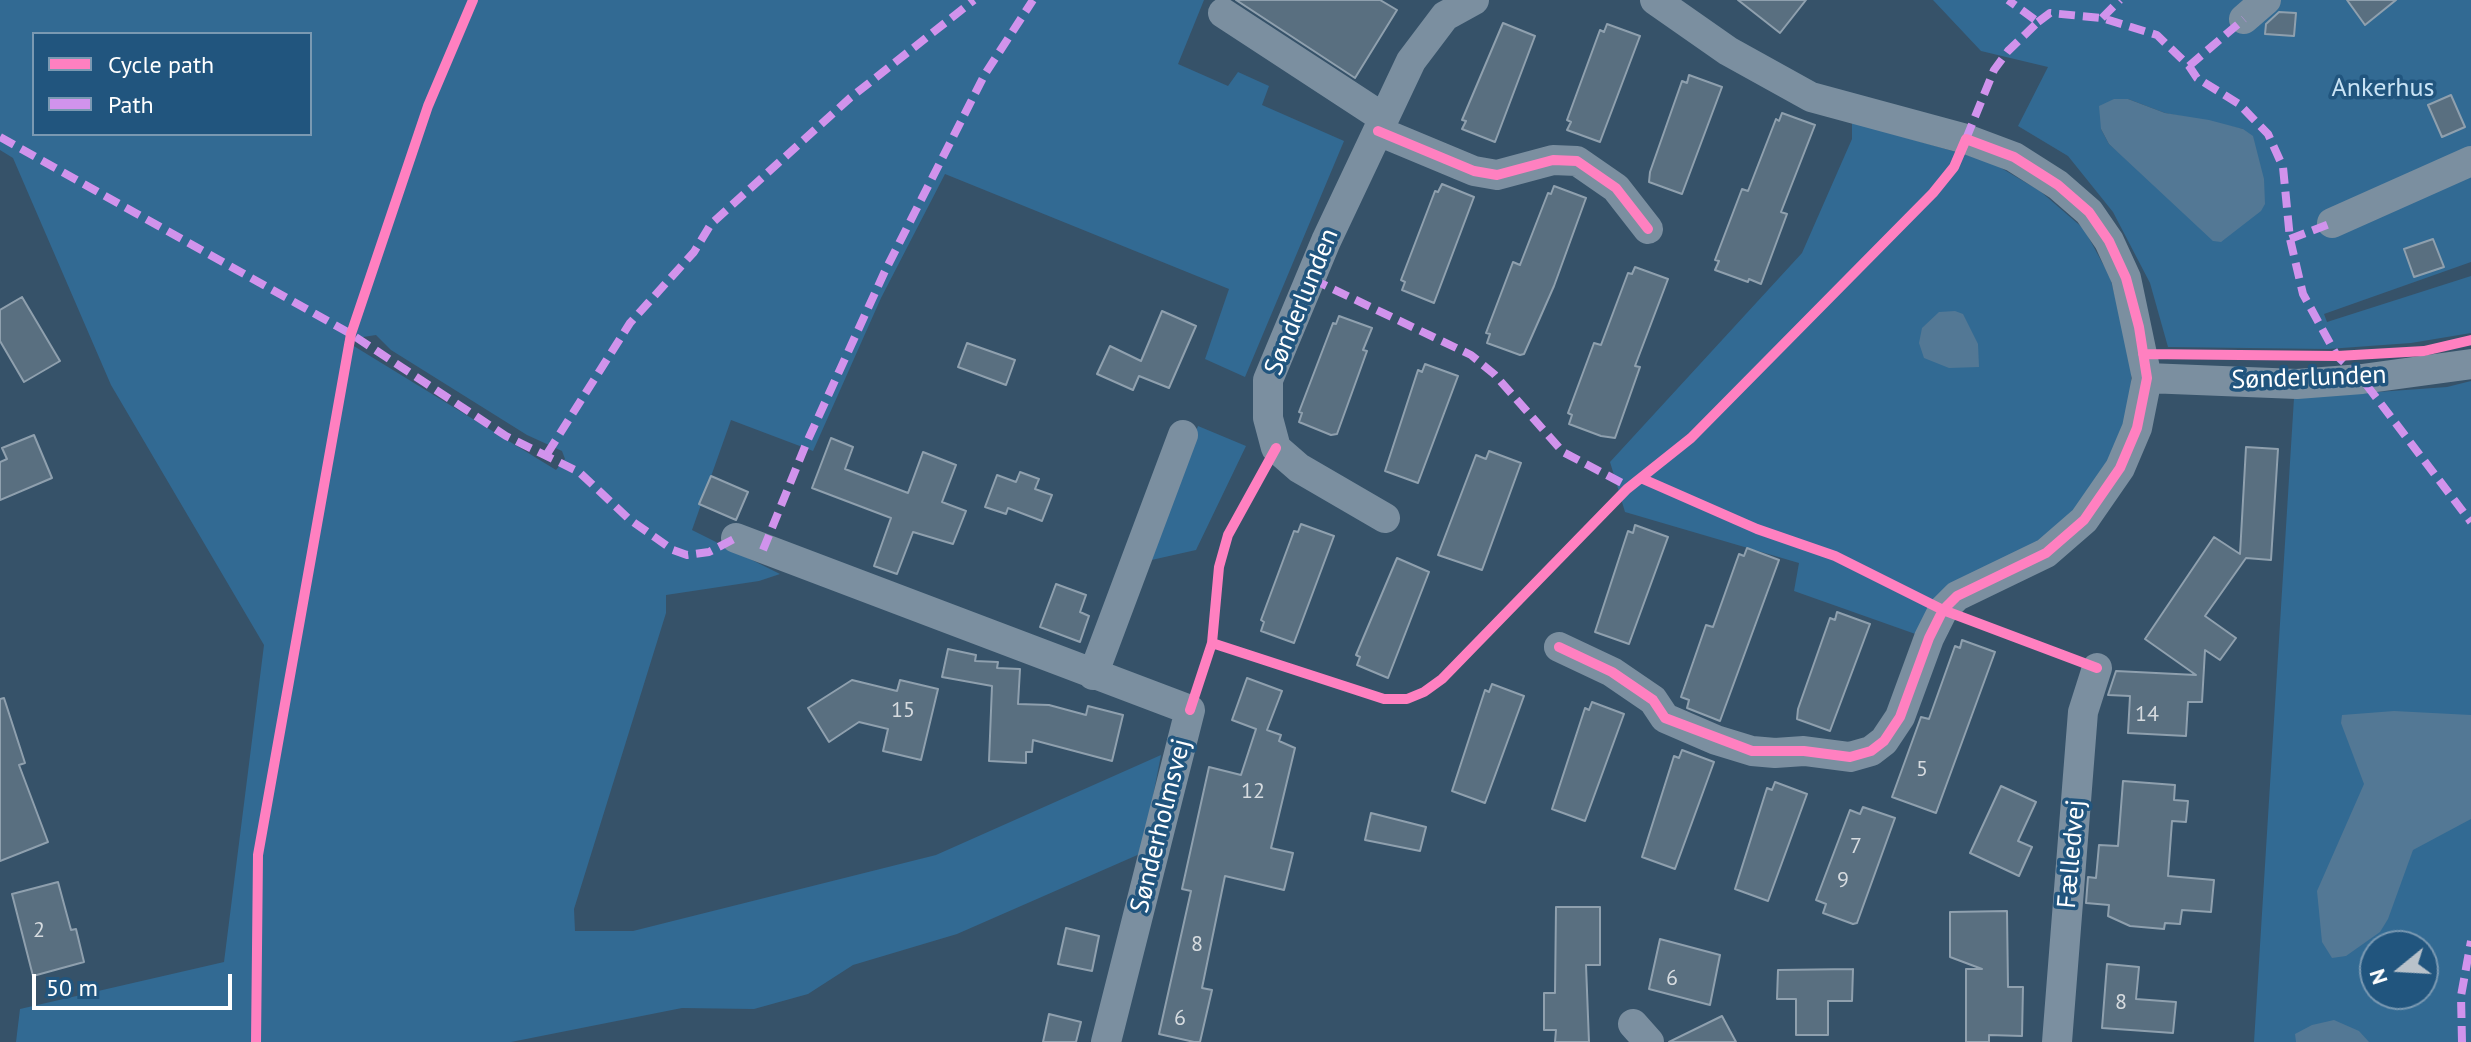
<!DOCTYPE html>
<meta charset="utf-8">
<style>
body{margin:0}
#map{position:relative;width:2471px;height:1042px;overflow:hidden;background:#365269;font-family:"PT Sans",sans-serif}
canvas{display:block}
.legend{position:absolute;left:32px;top:32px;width:280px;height:104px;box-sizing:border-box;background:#21557e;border:2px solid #7a99b2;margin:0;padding:10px 14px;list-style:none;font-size:24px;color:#fff}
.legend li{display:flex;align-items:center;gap:16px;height:40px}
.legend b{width:40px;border:2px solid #7a99b2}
.north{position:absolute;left:2359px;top:930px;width:80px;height:80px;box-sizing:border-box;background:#21557e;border:2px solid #7a99b2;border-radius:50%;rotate:252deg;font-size:22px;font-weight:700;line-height:32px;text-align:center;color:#fff}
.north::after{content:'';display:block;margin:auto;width:28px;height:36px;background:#b9c2ca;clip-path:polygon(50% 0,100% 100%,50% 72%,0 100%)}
.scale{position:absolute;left:32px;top:974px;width:200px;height:36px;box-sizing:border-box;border:4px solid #fff;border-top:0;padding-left:10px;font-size:24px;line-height:28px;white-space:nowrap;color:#fff;-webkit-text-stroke:6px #21557e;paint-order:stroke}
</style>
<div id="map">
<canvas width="2471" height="1042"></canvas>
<ul class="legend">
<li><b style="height:10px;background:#ff80c0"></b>Cycle path</li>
<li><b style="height:10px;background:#d193ec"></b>Path</li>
</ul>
<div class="north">N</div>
<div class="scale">50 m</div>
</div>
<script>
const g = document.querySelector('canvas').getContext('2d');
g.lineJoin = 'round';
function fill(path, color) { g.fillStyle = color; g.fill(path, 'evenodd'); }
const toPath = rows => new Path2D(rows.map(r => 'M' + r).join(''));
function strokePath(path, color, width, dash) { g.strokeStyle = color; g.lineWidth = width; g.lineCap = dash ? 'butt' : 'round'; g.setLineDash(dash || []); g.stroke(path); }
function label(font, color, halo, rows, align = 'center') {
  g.font = font + ' "PT Sans",sans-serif'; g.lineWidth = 7; g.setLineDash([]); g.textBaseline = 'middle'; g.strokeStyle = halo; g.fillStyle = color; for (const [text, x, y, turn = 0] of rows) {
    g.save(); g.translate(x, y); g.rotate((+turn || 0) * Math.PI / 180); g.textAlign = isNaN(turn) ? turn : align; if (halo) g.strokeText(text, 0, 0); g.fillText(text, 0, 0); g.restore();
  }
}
fill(toPath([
 [0,0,1204,0,1178,64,1228,86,1238,72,1269,86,1262,105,1344,141,1245,377,1205,359,1229,289,945,174,881,298,813,451,731,420,692,530,780,574,759,581,666,595,666,613,574,909,575,931,633,931,936,855,1161,755,1142,853,957,934,853,965,808,994,754,1009,682,1008,511,1042,16,1042,20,1009,224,962,264,645,111,385,13,158,0,150],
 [34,34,310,34,310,134,34,134],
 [376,335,391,350,527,435,562,451,565,459,556,470,344,340],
 [1933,0,2471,0,2471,262,2324,314,2327,322,2471,276,2471,333,2411,343,2328,349,2168,347,2150,283,2113,212,2068,156,2018,126,2048,67,1981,51],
 [2128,99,2165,113,2243,129,2138,169,2109,144,2101,129],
 [1852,122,1991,162,2040,191,2084,229,2110,277,2132,361,2129,420,2102,476,2067,526,1921,636,1794,591,1799,563,1625,512,1610,462,1802,253,1852,139],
 [2471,381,2471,1042,2254,1042,2294,398,2447,387],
 [2375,946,2423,946,2423,994,2375,994],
 [1198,426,1246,446,1196,550,1147,561]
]), '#326a93');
fill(toPath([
 [2114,99,2128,99,2165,113,2209,120,2243,129,2253,136,2264,179,2265,204,2261,211,2221,242,2213,241,2109,144,2101,129,2099,106],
 [1955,311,1963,314,1978,344,1979,367,1949,368,1924,358,1919,343,1922,328,1939,312],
 [2394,711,2471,715,2471,819,2413,850,2388,919,2380,932,2346,956,2332,958,2322,942,2317,891,2364,784,2341,723,2342,715],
 [2334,1020,2359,1031,2369,1042,2296,1042,2295,1034,2312,1025]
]), '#537895');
const building = toPath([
 [1236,0,1380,0,1397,10,1355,78,1236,0],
 [1738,0,1806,0,1780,33,1738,0],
 [2347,0,2396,0,2365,25,2347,0],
 [2279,12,2296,13,2294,36,2265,34,2266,24,2279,12],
 [1503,23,1535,36,1495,142,1462,129,1466,121,1462,120,1503,23],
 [1607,24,1640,36,1600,142,1567,130,1571,122,1567,120,1600,30,1604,32,1607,24],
 [1689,75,1722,87,1682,194,1649,182,1650,172,1682,81,1687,83,1689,75],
 [2451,95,2465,127,2442,137,2428,105,2451,95],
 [1782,113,1815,125,1781,212,1787,214,1761,284,1749,279,1748,282,1715,270,1719,261,1715,260,1742,189,1748,191,1776,119,1779,121,1782,113],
 [1442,184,1474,197,1434,303,1402,290,1405,282,1401,280,1435,191,1438,192,1442,184],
 [1554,186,1586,198,1554,286,1524,354,1520,355,1487,343,1490,334,1486,333,1513,262,1520,265,1548,193,1551,194,1554,186],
 [2433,239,2444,267,2414,277,2404,249,2433,239],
 [1635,267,1668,279,1635,366,1640,367,1615,438,1601,436,1569,424,1572,415,1568,413,1594,343,1601,345,1628,273,1632,274,1635,267],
 [22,297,60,361,24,382,0,341,0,310,22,297],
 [1162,311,1196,326,1169,388,1139,376,1133,390,1097,374,1110,346,1141,361,1162,311],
 [1339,316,1372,328,1363,350,1367,351,1337,434,1331,435,1299,422,1302,413,1299,412,1333,323,1336,324,1339,316],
 [967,343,1015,360,1006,385,958,367,967,343],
 [1425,364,1458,376,1418,483,1385,471,1418,370,1422,372,1425,364],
 [34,435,52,478,0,500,0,462,7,459,2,448,34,435],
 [831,438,853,447,845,469,908,493,923,452,956,465,942,502,966,511,953,544,913,532,897,574,874,566,891,518,812,488,831,438],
 [2246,447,2278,449,2271,560,2246,558,2205,616,2236,638,2220,660,2205,650,2202,702,2188,702,2186,736,2128,733,2130,696,2108,695,2116,671,2196,675,2145,639,2214,537,2240,554,2246,447],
 [1489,451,1521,463,1482,570,1438,555,1476,455,1486,459,1489,451],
 [1020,472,1039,479,1035,489,1052,495,1042,521,1008,508,1006,514,985,507,997,475,1016,482,1020,472],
 [711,476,748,492,736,520,699,504,711,476],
 [1301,524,1334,536,1294,643,1261,631,1264,622,1261,620,1294,531,1298,532,1301,524],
 [1635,525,1668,537,1629,644,1595,632,1628,531,1633,533,1635,525],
 [1747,548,1779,560,1720,721,1687,708,1689,700,1681,697,1706,625,1713,627,1739,554,1744,556,1747,548],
 [1397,558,1429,572,1388,678,1357,665,1360,657,1356,655,1397,558],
 [1056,584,1086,595,1080,612,1089,616,1080,642,1040,627,1056,584],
 [1837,612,1870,624,1830,731,1797,719,1798,709,1830,618,1835,620,1837,612],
 [1962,640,1995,652,1936,813,1892,797,1921,717,1929,719,1955,646,1960,648,1962,640],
 [948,649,976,655,975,661,998,662,997,668,1020,669,1018,704,1049,705,1086,715,1088,706,1123,715,1112,761,1033,740,1032,752,1026,752,1026,763,989,761,992,686,942,677,948,649],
 [1247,678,1282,691,1267,730,1281,735,1279,741,1295,748,1271,848,1293,853,1284,890,1225,876,1202,988,1212,990,1200,1042,1194,1042,1159,1034,1191,891,1182,889,1209,767,1241,775,1256,729,1232,720,1247,678],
 [852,680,897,691,900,680,938,689,921,760,883,751,888,729,859,722,829,742,808,708,852,680],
 [1492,684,1524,696,1485,803,1452,791,1485,690,1489,692,1492,684],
 [4,698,25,763,19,765,48,842,0,861,0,699,4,698],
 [1592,702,1624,714,1585,821,1552,809,1585,708,1589,710,1592,702],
 [1682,750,1714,762,1675,869,1642,857,1674,756,1679,758,1682,750],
 [2123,781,2175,785,2174,800,2188,801,2186,822,2172,821,2168,876,2214,880,2211,912,2182,910,2180,924,2165,923,2164,929,2130,926,2108,916,2109,905,2086,903,2088,877,2096,878,2099,845,2118,846,2123,781],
 [1775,782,1807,794,1768,901,1735,889,1767,788,1772,790,1775,782],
 [2001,786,2036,802,2018,841,2032,847,2019,876,1970,853,2001,786],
 [1863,807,1895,818,1857,923,1853,924,1823,913,1826,904,1816,900,1850,810,1860,814,1863,807],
 [1371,813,1426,827,1420,851,1365,840,1371,813],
 [58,882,71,930,76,929,84,962,33,976,12,894,58,882],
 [1556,907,1600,907,1600,965,1586,965,1589,1042,1555,1042,1556,1030,1544,1030,1544,993,1555,993,1556,907],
 [2007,911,2008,987,2023,987,2022,1036,1989,1035,1989,1042,1966,1042,1966,969,1982,969,1950,957,1950,912,2007,911],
 [1066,928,1099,936,1092,971,1058,964,1066,928],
 [1660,939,1720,955,1710,1005,1649,989,1660,939],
 [2107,964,2139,967,2136,999,2176,1002,2173,1033,2102,1028,2107,964],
 [1853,969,1852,1001,1828,1001,1828,1035,1796,1035,1796,999,1777,999,1778,970,1853,969],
 [1049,1014,1081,1022,1076,1042,1043,1042,1049,1014],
 [1722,1016,1736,1042,1669,1042,1722,1016]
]);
fill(building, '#596f80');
strokePath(building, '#8fa0ae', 2);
strokePath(toPath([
 [1223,13,1382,117],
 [2244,19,2266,0],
 [1378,131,1474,171,1497,175,1553,160,1577,161,1616,188,1648,229],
 [2332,223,2471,161],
 [2147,378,2297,384,2362,379,2471,364],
 [1385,518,1299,468,1276,448,1268,418,1268,380,1326,241,1411,61,1445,16,1474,0],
 [736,538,1190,710,1106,1042],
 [1559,647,1612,672,1653,700,1665,718,1716,740,1752,751,1775,753,1804,751,1850,757,1871,751,1884,741,1900,717,1929,638,1943,610,1957,596,2046,553,2084,520,2120,468,2137,428,2147,378,2126,278,2109,241,2089,212,2058,185,2014,157,1966,139,1811,97,1728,51,1655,0],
 [1093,675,1183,435],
 [1633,1024,1649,1042],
 [2057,1042,2083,712,2097,668]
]), '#7b8fa0', 30);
strokePath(toPath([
 [2102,18,2120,0],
 [2038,22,2050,13,2102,18,2157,35,2189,66,2197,78,2239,104,2268,134,2283,167,2290,239,2303,294,2337,356,2362,379,2471,522],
 [2189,66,2244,19],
 [0,137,351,334,506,436,579,472,629,519,673,550,687,555,709,552,736,538],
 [1966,139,1994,70,2008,51,2038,22,2008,0],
 [2290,239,2332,223],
 [1312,279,1471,355,1494,374,1563,452,1622,483,1627,489],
 [547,454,630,323,694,252,711,224,850,98,974,0],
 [763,550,806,444,885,271,985,74,1033,0],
 [2462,1042,2461,996,2471,941]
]), '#d193ec', 8, [16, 8]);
strokePath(toPath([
 [1378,131,1474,171,1497,175,1553,160,1577,161,1616,188,1648,229],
 [2143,354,2337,356,2424,351,2471,340],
 [1643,479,1757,529,1835,556,1943,610,2097,668],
 [1212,643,1384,699,1407,699,1424,692,1442,679,1627,489,1691,438,1933,193,1954,167,1966,139,2014,157,2058,185,2089,212,2109,241,2126,278,2139,327,2147,378,2137,428,2120,468,2084,520,2046,553,1957,596,1943,610,1929,638,1900,717,1884,741,1871,751,1850,757,1804,751,1752,751,1665,718,1653,700,1612,672,1559,647],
 [1190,710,1212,643,1219,567,1228,535,1276,448],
 [256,1042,258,855,351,334,428,106,473,0]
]), '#ff80c0', 10);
label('22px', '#d6dbdf', null, [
 ["15",903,711],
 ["14",2147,715],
 ["5",1922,770],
 ["12",1253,792],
 ["7",1856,847],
 ["9",1843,881],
 ["2",39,931],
 ["8",1197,945],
 ["6",1672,979],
 ["8",2121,1003],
 ["6",1180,1019]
]);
label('26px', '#c9e3f5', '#21557e', [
 ["Ankerhus",2383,89]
]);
label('26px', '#fff', '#21557e', [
 ["Sønderlunden",1302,302,-68],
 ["Sønderlunden",2309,378,-2],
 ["Sønderholmsvej",1161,826,-76],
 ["Fælledvej",2072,854,-85]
]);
</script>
